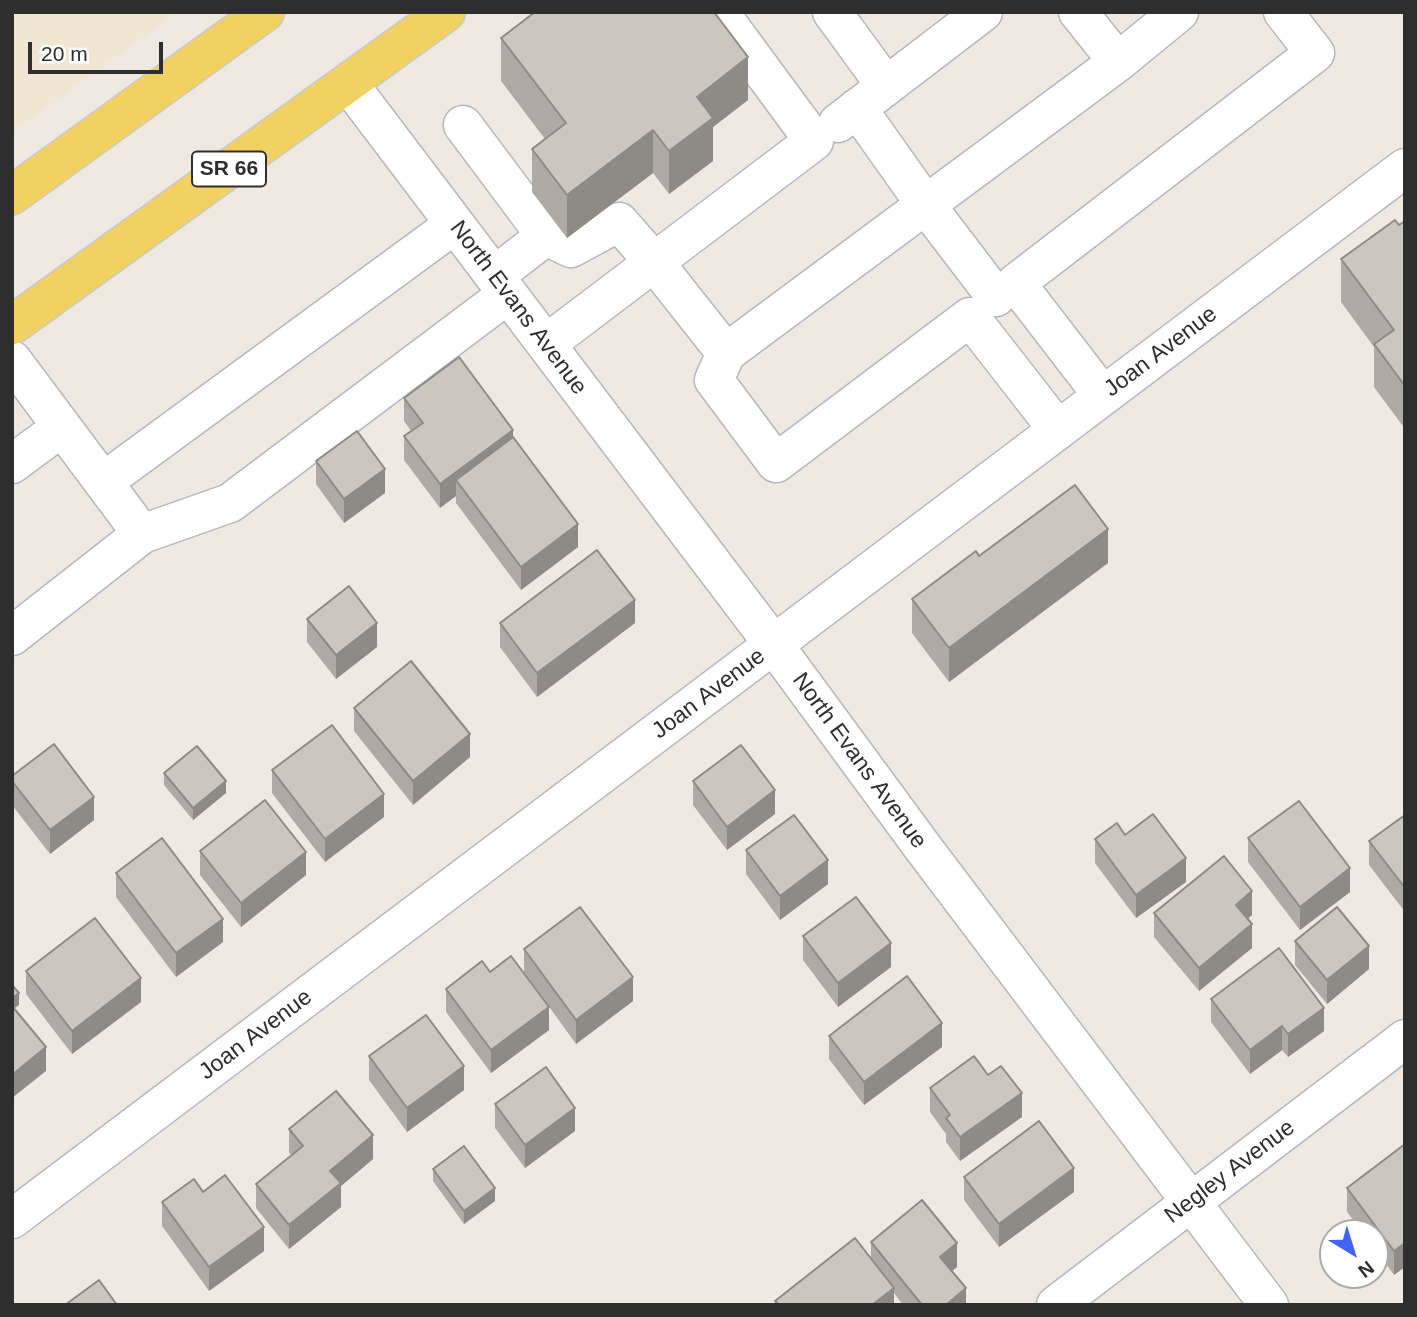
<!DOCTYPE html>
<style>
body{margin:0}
#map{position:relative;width:1417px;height:1317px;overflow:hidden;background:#efe9e1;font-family:Arial,sans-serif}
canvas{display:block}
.frame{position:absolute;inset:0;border:14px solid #2e2e2e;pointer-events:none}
.north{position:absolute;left:1319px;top:1219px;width:70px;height:70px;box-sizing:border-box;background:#fff;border:2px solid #ababab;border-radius:50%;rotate:142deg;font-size:19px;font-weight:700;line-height:28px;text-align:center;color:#2e2e2e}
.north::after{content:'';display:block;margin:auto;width:24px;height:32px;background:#4264fb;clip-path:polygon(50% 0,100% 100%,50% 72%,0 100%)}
.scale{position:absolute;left:28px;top:42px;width:135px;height:32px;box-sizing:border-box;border:4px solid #2e2e2e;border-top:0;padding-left:9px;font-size:21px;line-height:24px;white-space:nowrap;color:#2e2e2e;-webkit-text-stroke:5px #fff;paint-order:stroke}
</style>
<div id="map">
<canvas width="1417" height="1317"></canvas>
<div class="frame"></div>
<div class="north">N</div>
<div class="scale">20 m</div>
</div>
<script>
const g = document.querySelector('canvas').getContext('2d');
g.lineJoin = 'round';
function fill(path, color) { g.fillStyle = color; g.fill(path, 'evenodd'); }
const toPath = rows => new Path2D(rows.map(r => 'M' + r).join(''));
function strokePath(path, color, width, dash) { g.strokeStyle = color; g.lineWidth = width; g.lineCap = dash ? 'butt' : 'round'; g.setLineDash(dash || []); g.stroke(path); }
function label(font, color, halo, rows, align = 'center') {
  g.font = font + ' Arial,sans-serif'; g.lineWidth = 7; g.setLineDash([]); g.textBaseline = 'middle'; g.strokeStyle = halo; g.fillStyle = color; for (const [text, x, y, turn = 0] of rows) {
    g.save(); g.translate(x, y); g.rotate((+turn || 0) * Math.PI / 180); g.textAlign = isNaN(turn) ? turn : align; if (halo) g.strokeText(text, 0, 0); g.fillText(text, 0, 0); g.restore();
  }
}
fill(toPath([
 [12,12,178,12,12,132]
]), '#f0e6d1');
const minor = toPath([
 [832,12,886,86],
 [1078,12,1118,62],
 [348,83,774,645,924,849,1269,1305],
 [857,108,925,204,996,297],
 [838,123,983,12],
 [463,125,546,236,494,276],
 [546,236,571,248,619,222,654,262,726,353],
 [546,344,814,141,719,12],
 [12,360,142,534,230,503,508,294],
 [1103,396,1016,283,1315,53,1283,12],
 [1058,430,970,317,776,463,714,380,726,353,1118,62,1179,12],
 [12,464,62,427],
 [103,482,455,224],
 [12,636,142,534],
 [12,1219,1405,168],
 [1056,1305,1405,1039]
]);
const major = toPath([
 [12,195,265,12],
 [12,325,446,12]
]);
strokePath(minor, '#b4b7c1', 41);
strokePath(major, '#c9c9c9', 41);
strokePath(minor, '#fff', 38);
strokePath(major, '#f2d163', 38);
fill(toPath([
 [501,38,748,100,713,127,713,161,669,194,653,173,567,238,532,192,532,149,545,139,501,81],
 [1405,221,1405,429,1374,387,1374,347,1341,302,1341,259],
 [404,398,513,437,578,547,521,590,456,503,456,496,440,508,404,460,404,436,411,431,404,421],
 [316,461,385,493,344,523,316,484],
 [979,556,1108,563,949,682,912,633,912,599],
 [307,619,377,647,336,679,307,642],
 [500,623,635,623,537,697,500,647],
 [354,708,470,757,413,805,354,731],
 [272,770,384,817,325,862,272,793],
 [164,773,226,793,193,820,164,785],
 [12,776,94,820,50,854,12,805],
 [693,781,775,814,727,850,693,805],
 [1405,815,1405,912,1369,865,1369,841],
 [1125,835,1186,882,1136,918,1095,863,1095,839],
 [1248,838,1350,892,1300,930,1248,862],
 [746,850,828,884,780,920,746,874],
 [200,851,306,875,241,927,200,875],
 [116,873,223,942,176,977,116,897],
 [1154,913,1252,915,1248,919,1252,948,1199,991,1154,937],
 [803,936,891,967,838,1007,803,960],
 [1295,941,1369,969,1327,1004,1295,965],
 [524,949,633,1001,576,1044,524,972],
 [26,971,141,1002,72,1054,26,994],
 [490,972,549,1030,491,1073,446,1012,446,989],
 [1211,999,1324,1031,1288,1057,1282,1050,1250,1074,1211,1022],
 [829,1036,942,1047,864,1105,829,1059],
 [369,1056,464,1090,407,1132,369,1080],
 [988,1075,1022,1117,960,1161,946,1142,946,1134,930,1112,930,1088],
 [495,1104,575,1131,525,1168,495,1128],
 [289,1129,373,1159,341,1186,341,1207,289,1249,256,1208,256,1184,292,1155,289,1153],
 [1405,1144,1394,1275,1375,1249,1375,1233,1363,1233,1347,1212,1347,1188],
 [433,1169,495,1201,464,1224,433,1181],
 [964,1177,1074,1192,999,1247,964,1200],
 [203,1192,264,1251,209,1291,162,1226,162,1202],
 [871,1242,957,1267,951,1271,966,1305,903,1305,894,1293,894,1305,775,1305,775,1301,871,1258]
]), '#afaba4');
fill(toPath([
 [748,57,748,100,713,127,713,161,669,194,669,151,697,97],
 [653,130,653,173,567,238,567,195],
 [513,430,513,453,456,480,456,496,440,508,440,484],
 [385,469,385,493,344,523,344,499],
 [578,524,578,547,521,590,521,567],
 [1108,529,1108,563,949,682,949,648],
 [635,600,635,623,537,697,537,673],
 [377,623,377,647,336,679,336,655],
 [470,734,470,757,413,805,413,781],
 [226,781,226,793,193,820,193,808],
 [775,790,775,814,727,850,727,827],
 [384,794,384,817,325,862,325,839],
 [94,797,94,820,50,854,50,830],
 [306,852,306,875,241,927,241,903],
 [1186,858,1186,882,1136,918,1136,895],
 [828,860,828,884,780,920,780,896],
 [1350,868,1350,892,1300,930,1300,907],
 [1252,891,1252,915,1236,928,1236,905],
 [223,919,223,942,176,977,176,953],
 [1252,924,1252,948,1199,991,1199,968],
 [891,943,891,967,838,1007,838,983],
 [1369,946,1369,969,1327,1004,1327,980],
 [633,977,633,1001,576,1044,576,1020],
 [141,978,141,1002,72,1054,72,1031],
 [19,993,19,1005,12,1010,12,998],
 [549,1007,549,1030,491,1073,491,1050],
 [1324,1008,1324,1031,1288,1057,1288,1034],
 [942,1023,942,1047,864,1105,864,1082],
 [1282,1026,1282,1050,1250,1074,1250,1050],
 [46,1047,46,1071,12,1098,12,1075],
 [464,1066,464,1090,407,1132,407,1108],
 [1022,1093,1022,1117,960,1161,960,1137],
 [575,1108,575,1131,525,1168,525,1145],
 [373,1135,373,1159,341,1186,341,1207,289,1249,289,1225,330,1171],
 [1074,1168,1074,1192,999,1247,999,1224],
 [495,1188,495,1201,464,1224,464,1211],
 [264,1227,264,1251,209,1291,209,1267],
 [957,1243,957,1267,940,1281,940,1257],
 [1405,1243,1405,1267,1394,1275,1394,1251],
 [894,1288,894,1305,872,1305],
 [966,1288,966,1305,946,1305]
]), '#8e8b86');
const building = toPath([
 [535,12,714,12,748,57,697,97,713,118,669,151,653,130,567,195,532,149,566,123,501,38,535,12],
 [1395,220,1399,225,1405,221,1405,386,1374,344,1394,330,1341,259,1395,220],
 [459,357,513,430,440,484,404,436,423,423,404,398,459,357],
 [357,431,385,469,344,499,316,461,357,431],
 [513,437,578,524,521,567,456,480,513,437],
 [1075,485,1108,529,949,648,912,599,976,551,979,556,1075,485],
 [597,550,635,600,537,673,500,623,597,550],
 [349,586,377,623,336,655,307,619,349,586],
 [411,661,470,734,413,781,354,708,411,661],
 [332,725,384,794,325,839,272,770,332,725],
 [54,744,94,797,50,830,12,781,12,776,54,744],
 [741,745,775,790,727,827,693,781,741,745],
 [197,746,226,781,193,808,164,773,197,746],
 [265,800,306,852,241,903,200,851,265,800],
 [1299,801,1350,868,1300,907,1248,838,1299,801],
 [1153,814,1186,858,1136,895,1095,839,1117,823,1125,835,1153,814],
 [794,815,828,860,780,896,746,850,794,815],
 [1405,815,1405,888,1369,841,1405,815],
 [162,838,223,919,176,953,116,873,162,838],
 [1224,856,1252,891,1236,905,1252,924,1199,968,1154,913,1224,856],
 [856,897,891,943,838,983,803,936,856,897],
 [580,907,633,977,576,1020,524,949,580,907],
 [1337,907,1369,946,1327,980,1295,941,1337,907],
 [95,918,141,978,72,1031,26,971,95,918],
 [1279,948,1324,1008,1288,1034,1282,1026,1250,1050,1211,999,1279,948],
 [511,956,549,1007,491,1050,446,989,482,961,490,972,511,956],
 [907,976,942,1023,864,1082,829,1036,907,976],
 [12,985,19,993,12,998,12,985],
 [12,1006,46,1047,12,1075,12,1006],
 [426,1015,464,1066,407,1108,369,1056,426,1015],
 [974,1056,988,1075,1001,1066,1022,1093,960,1137,946,1118,950,1115,930,1088,974,1056],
 [546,1067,575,1108,525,1145,495,1104,546,1067],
 [336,1091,373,1135,330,1171,341,1183,289,1225,256,1184,303,1146,289,1129,336,1091],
 [1039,1121,1074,1168,999,1224,964,1177,1039,1121],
 [1405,1144,1405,1243,1394,1251,1347,1188,1405,1144],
 [464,1146,495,1188,464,1211,433,1169,464,1146],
 [225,1175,264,1227,209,1267,162,1202,194,1179,203,1192,225,1175],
 [922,1200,957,1243,940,1257,966,1288,946,1305,922,1305,871,1242,922,1200],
 [855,1238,894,1288,872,1305,779,1305,775,1301,855,1238],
 [99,1280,117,1305,65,1305,99,1280]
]);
fill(building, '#cbc7bf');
strokePath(building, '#8e8b86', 2);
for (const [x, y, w] of [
 [229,169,74]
]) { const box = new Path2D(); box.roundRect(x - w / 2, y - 17.5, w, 35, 5); g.fillStyle = '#fff'; g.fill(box); strokePath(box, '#2e2e2e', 2); }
label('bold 21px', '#2e2e2e', null, [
 ["SR 66",229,169]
]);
label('23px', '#2e2e2e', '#fff', [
 ["North Evans Avenue",518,308,53],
 ["Joan Avenue",1161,352,-37],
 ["Joan Avenue",709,694,-37],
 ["North Evans Avenue",859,761,54],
 ["Joan Avenue",256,1035,-37],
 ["Negley Avenue",1230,1172,-37]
]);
</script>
